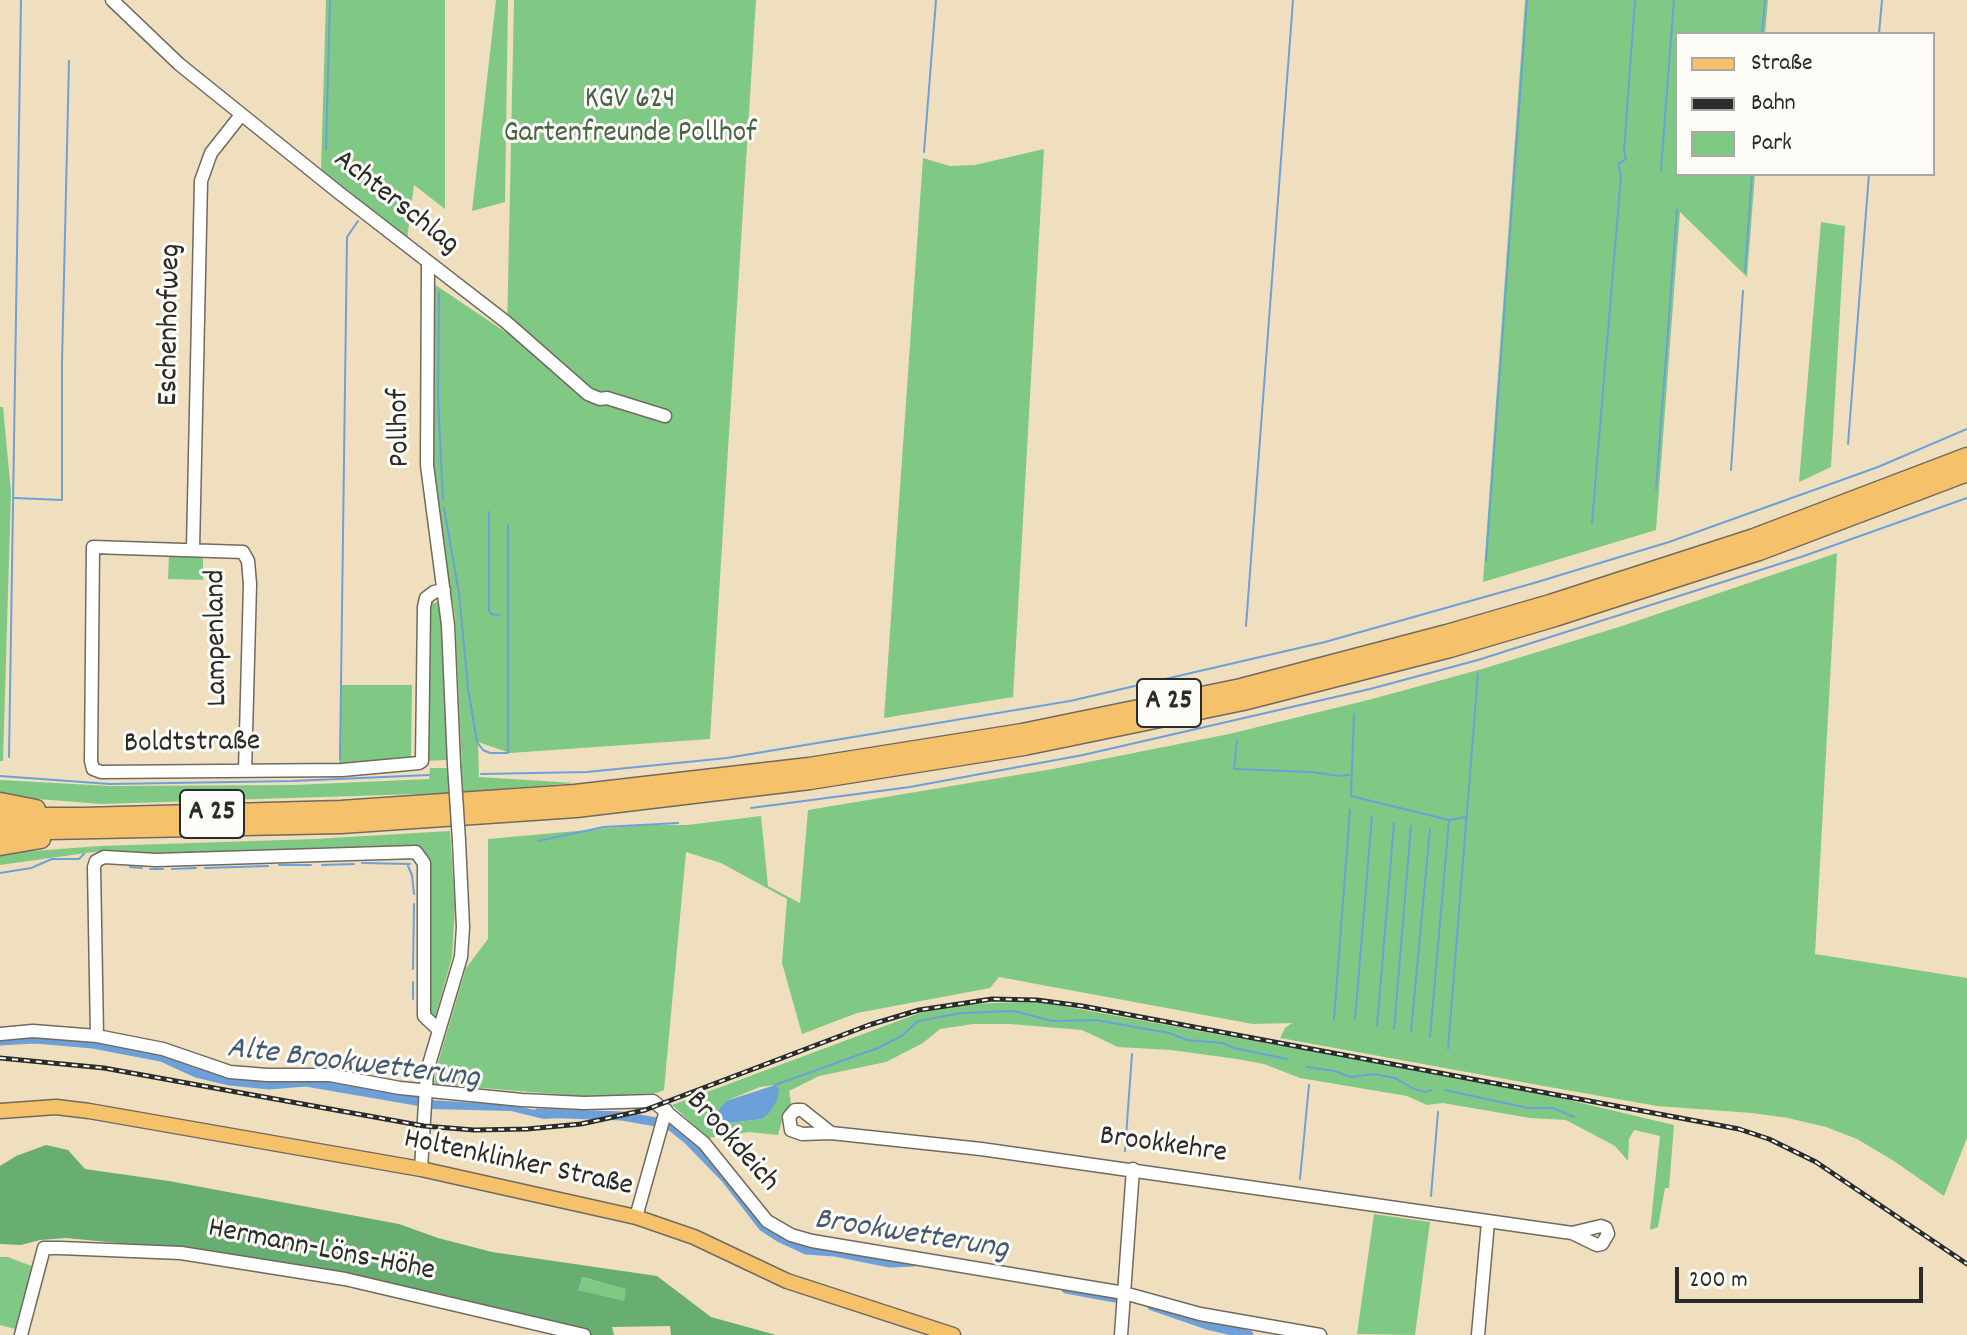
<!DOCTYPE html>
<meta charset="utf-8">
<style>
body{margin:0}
#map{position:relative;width:1967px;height:1335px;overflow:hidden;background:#efdfbf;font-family:Dekko,sans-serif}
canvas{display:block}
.legend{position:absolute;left:1675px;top:32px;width:260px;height:144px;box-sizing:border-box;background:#fdfcf7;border:2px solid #a9a8a5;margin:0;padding:10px 14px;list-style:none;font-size:24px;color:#2b2b2b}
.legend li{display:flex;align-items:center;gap:16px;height:40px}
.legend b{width:40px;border:2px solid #a9a8a5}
.scale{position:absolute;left:1675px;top:1267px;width:248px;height:36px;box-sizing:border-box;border:4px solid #2b2b2b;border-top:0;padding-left:10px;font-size:24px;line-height:28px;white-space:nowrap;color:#2b2b2b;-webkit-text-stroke:6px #fdfcf7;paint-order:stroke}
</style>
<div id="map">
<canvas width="1967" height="1335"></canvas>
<ul class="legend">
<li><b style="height:10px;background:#f5c16b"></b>Straße</li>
<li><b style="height:10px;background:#2b2b2b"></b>Bahn</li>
<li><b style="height:22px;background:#80c985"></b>Park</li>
</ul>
<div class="scale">200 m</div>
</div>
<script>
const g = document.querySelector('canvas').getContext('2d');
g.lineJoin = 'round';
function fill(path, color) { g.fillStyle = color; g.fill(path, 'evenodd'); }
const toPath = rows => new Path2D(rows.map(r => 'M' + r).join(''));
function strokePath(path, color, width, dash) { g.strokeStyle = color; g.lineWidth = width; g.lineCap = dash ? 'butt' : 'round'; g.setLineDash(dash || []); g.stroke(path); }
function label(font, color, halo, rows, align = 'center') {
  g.font = font + ' Dekko,sans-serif'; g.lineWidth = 6; g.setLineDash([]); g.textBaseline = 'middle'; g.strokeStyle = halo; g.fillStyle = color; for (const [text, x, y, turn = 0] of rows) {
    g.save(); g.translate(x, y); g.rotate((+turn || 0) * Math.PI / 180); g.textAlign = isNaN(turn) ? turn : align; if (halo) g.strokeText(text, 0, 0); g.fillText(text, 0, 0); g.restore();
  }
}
fill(toPath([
 [326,0,445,0,445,209,414,185,407,240,321,170],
 [496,0,508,0,505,202,472,211],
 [514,0,756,0,710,739,510,753,478,742,479,777,575,783,463,792,455,616,433,493,434,284,507,333],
 [1525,0,1768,0,1765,34,1677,34,1677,174,1755,174,1747,277,1680,212,1656,530,1483,582],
 [1044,149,1013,697,884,718,923,158,950,166,975,165],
 [1821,222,1845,226,1831,467,1799,482],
 [0,407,3,407,11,492,3,761,0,761],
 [169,553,203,554,203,580,168,579],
 [1837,553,1815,954,1967,978,1967,1138,1944,1196,1894,1161,1857,1139,1826,1127,1788,1118,1752,1113,1657,1106,1538,1085,1280,1038,1285,1028,1292,1023,1253,1024,999,977,990,988,857,1013,802,1034,782,963,787,899,721,863,686,852,664,1090,657,1093,591,1097,434,1084,437,1066,466,968,488,939,488,839,643,825,687,825,761,816,768,886,800,903,808,810,1053,769,1229,734,1372,699,1482,669,1619,627],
 [438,602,443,625,448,760,424,761,428,604],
 [341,685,412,685,411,758,339,765],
 [430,768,448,768,449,793,101,804,0,796,0,780,110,786,293,785,429,779],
 [450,831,455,907,452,957,435,1018,430,1012,430,863,418,847,158,853,101,851,0,865,0,855,19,852,100,846,315,839],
 [1019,1002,1046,1003,1535,1092,1674,1125,1669,1188,1665,1188,1658,1227,1650,1230,1660,1136,1634,1130,1629,1139,1628,1161,1615,1146,1566,1120,1530,1118,1443,1103,1427,1105,1407,1096,1300,1078,1264,1064,1237,1059,1171,1050,1118,1047,1082,1030,1010,1024,973,1024,940,1029,923,1043,886,1062,819,1076,789,1091,791,1103,784,1114,778,1135,749,1132,708,1138,672,1105,925,1011,972,1004],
 [775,1085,762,1119,712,1125,708,1122,726,1101,760,1087],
 [1374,1214,1430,1222,1415,1335,1357,1334],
 [0,1257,8,1257,34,1267,17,1335,14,1335,15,1329,0,1325],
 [581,1277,627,1289,624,1302,578,1290]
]), '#80c985');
fill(toPath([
 [46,1145,68,1150,85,1169,169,1181,399,1224,438,1238,492,1252,657,1276,711,1317,776,1335,671,1335,670,1326,612,1327,614,1335,590,1335,583,1328,344,1273,181,1249,66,1238,40,1240,21,1245,0,1244,0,1166,16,1156],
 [582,1277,626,1289,624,1301,578,1290]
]), '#68ad72');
fill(toPath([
 [775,1085,779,1089,777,1100,770,1112,762,1119,712,1125,708,1122,726,1101],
 [430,1100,508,1105,542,1111,560,1118,544,1119,511,1111,430,1109]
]), '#6da0d9');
strokePath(toPath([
 [1762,34,1765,0],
 [1879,34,1882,0],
 [326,149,330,0],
 [924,152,936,0],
 [1661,170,1674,0],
 [1745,272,1752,174],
 [439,293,438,398,443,500],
 [1848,444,1869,174],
 [1731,470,1743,291],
 [1656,489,1677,210],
 [15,498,62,500,62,363,69,61],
 [444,508,459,593,468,688,477,742,483,750,490,753,508,753,508,525],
 [489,512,489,610,491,614,499,615],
 [1592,523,1621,176,1618,164,1626,159,1624,151,1635,0],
 [1486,561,1527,0],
 [1246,626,1293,0],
 [1354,714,1351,796,1449,820,1466,817],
 [1237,740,1234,769,1312,772,1339,776,1349,775],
 [9,757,21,0],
 [340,759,347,237,358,221],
 [481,774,587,772,727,758,1070,701,1325,642,1534,583,1669,542,1878,467,1967,429],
 [0,776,110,784,293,781,429,775],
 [751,808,910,787,1083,755,1370,689,1478,660,1632,611,1801,557,1967,498],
 [538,841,604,827,678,823],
 [362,863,410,864],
 [279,865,311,865],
 [322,865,354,864],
 [408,866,412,875,414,894],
 [130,867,142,868],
 [205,868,268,866],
 [150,869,163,869],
 [172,869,196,868],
 [0,873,31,868,52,859,79,859,84,854],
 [413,969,414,904],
 [413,999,413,982],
 [1334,1019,1350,810],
 [1355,1019,1372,816],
 [1377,1026,1394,823],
 [1394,1029,1411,826],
 [1411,1032,1430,829],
 [1430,1037,1449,820],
 [1448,1049,1478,674],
 [1307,1067,1335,1071,1351,1077,1374,1074,1395,1078,1414,1089,1425,1092,1431,1090],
 [775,1085,878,1048,903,1035,918,1021,961,1013,1014,1011,1052,1021,1096,1020,1169,1033,1187,1040,1223,1043,1234,1048,1287,1059],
 [1445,1090,1528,1108,1553,1108,1574,1117],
 [1125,1151,1132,1054],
 [1300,1179,1309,1085],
 [1431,1196,1438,1112]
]), '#6da0d9', 2);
strokePath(toPath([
 [0,1041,35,1039,93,1044,161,1057,196,1073,230,1081,269,1085,306,1082,428,1103],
 [538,1113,622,1116,668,1124,688,1140,725,1178,763,1227,780,1238,806,1250,835,1252,890,1263,914,1262],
 [1066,1289,1126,1300],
 [1152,1306,1207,1325,1249,1335]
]), '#6da0d9', 9);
const minor = toPath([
 [112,0,179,64,338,192,506,322,588,394,600,399,607,398,665,416],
 [428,264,427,465,448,625,454,764],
 [193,549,201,181,211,153,241,115],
 [245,771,250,584,248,561,243,552,93,547,91,761,93,769,101,772,342,770,419,763,422,761,424,607,426,598,434,592,444,590],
 [0,1034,33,1031,97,1036,163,1049,230,1072,267,1075,330,1075,400,1088,522,1100,584,1103,653,1101,704,1143,767,1221,791,1235,812,1241,1124,1293,1200,1314,1320,1335],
 [97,1036,94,867,96,861,104,857,156,860,416,852,424,863,424,1016,439,1030],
 [831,1133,802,1110,795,1110,789,1117,791,1130,802,1134,831,1133,981,1149,1572,1233,1601,1226,1606,1228,1608,1234,1602,1244,1597,1245,1572,1233],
 [421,1169,427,1071,461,957,463,927,459,841],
 [636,1217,666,1110],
 [21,1335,44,1248,60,1248,181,1253,345,1279,584,1335],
 [1121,1335,1133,1169],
 [1478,1335,1488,1222]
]);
const major = toPath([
 [0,1111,56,1107,89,1111,421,1169,636,1217,694,1237,787,1281,953,1335]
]);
const highway = toPath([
 [0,802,36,809],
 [0,817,83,817,341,810,575,794,809,767,1022,733,1241,688,1447,634,1550,604,1754,538,1967,457],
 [0,831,341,824,576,808,810,780,1024,746,1243,701,1450,648,1555,617,1759,551,1967,472],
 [0,846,41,839]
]);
strokePath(minor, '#706a5f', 15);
strokePath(major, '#706a5f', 17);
strokePath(highway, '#706a5f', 21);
strokePath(minor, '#fff', 12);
strokePath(major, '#f5c16b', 14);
strokePath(highway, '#f5c16b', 18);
const rail = toPath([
 [0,1058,104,1068,424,1126,474,1130,527,1129,581,1124,645,1110,869,1025,919,1010,992,999,1037,1000,1082,1006,1739,1129,1769,1139,1816,1162,1967,1264]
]);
strokePath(rail, '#2b2b2b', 5);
strokePath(rail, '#fdfcf7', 2, [6]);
const minorBridge = toPath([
 [454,764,459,841]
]);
strokePath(minorBridge, '#706a5f', 15, []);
strokePath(minorBridge, '#fff', 12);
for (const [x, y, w] of [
 [1169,703,64],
 [212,814,64]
]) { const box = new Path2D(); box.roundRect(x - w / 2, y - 24, w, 48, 6); g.fillStyle = '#fdfcf7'; g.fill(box); strokePath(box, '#2b2b2b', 2); }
label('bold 28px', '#2b2b2b', null, [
 ["A 25",1169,703],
 ["A 25",212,814]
]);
label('30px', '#49624a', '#fdfcf7', [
 ["KGV 624",630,102],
 ["Gartenfreunde Pollhof",630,136]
]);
label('30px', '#2b2b2b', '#fdfcf7', [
 ["Achterschlag",395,204,38],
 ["Eschenhofweg",172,325,-89],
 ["Pollhof",402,428,-91],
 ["Lampenland",219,638,-91],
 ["Boldtstraße",192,745,-1],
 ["Brookdeich",731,1143,48],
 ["Brookkehre",1163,1147,8],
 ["Holtenklinker Straße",518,1165,12],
 ["Hermann-Löns-Höhe",321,1252,11]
]);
label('italic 32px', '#455a71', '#fdfcf7', [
 ["Alte Brookwetterung",353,1066,7],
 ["Brookwetterung",911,1237,9]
]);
</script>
